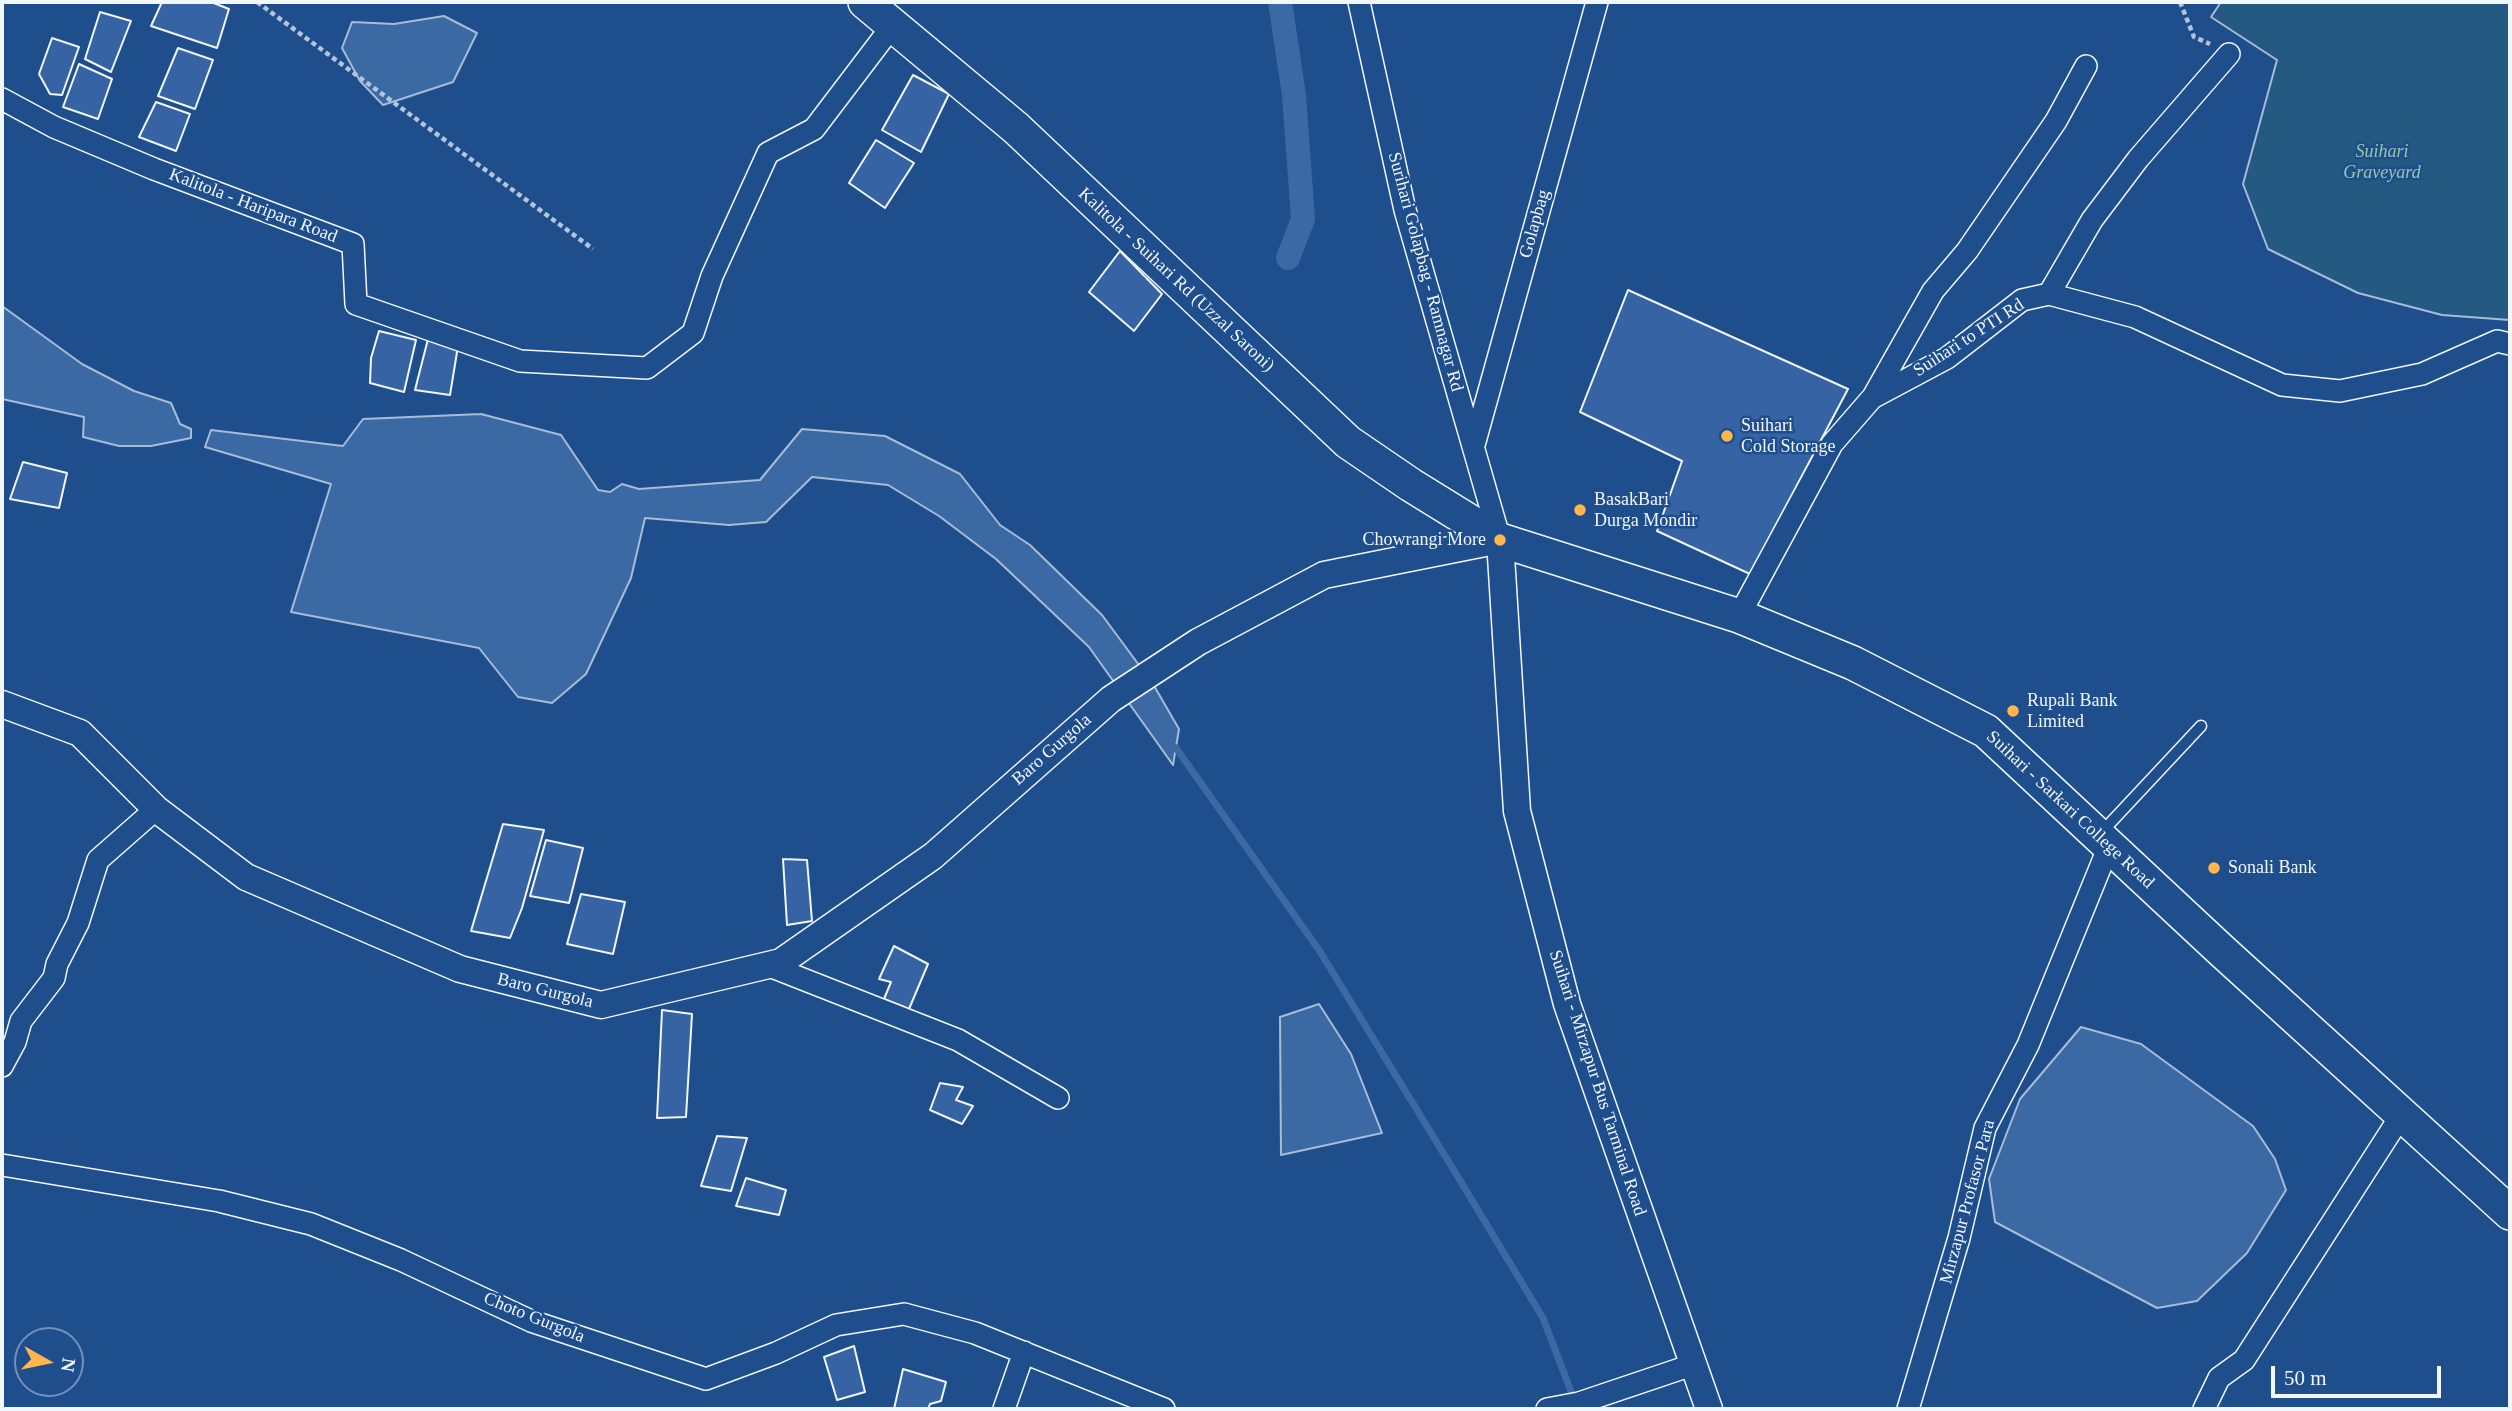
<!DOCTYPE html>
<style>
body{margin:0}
#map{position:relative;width:2512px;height:1411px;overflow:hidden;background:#1f4e8c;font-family:"Times New Roman",serif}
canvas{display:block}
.frame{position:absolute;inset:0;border:4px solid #f2f6ff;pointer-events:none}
.north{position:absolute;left:14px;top:1327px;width:70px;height:70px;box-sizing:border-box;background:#1f4e8c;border:2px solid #7391ba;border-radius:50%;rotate:99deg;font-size:19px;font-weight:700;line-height:28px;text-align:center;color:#f2f6ff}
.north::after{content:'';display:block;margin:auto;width:24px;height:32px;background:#ffb74d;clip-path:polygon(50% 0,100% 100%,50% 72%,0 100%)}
.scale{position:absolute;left:2271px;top:1366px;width:170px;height:32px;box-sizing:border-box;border:4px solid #f2f6ff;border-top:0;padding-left:9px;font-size:21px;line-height:24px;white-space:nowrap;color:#f2f6ff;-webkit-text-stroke:5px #1f4e8c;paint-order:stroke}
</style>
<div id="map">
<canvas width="2512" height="1411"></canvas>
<div class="frame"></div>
<div class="north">N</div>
<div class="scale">50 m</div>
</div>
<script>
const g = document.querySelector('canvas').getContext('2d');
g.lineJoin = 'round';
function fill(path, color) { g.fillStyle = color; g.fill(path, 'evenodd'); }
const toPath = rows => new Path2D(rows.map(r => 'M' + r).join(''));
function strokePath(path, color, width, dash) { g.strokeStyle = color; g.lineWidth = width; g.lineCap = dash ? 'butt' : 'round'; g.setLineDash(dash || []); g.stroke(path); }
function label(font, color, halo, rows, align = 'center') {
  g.font = font + ' "Times New Roman",serif'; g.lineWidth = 5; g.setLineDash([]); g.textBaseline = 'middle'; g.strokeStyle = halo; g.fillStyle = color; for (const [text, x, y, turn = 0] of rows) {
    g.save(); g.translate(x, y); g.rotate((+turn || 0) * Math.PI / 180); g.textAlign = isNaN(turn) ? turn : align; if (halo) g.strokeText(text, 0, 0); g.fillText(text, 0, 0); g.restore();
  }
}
const green = toPath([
 [2221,2,2510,2,2510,320,2442,315,2358,293,2268,249,2243,184,2277,60,2211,17,2221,2]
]);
fill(green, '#245a82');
strokePath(green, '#a8bbd7', 2);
const water = toPath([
 [444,16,477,33,453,82,383,105,360,81,342,48,352,22,394,24,444,16],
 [2,306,82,364,134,391,171,403,180,424,191,429,191,438,151,446,119,446,83,437,84,417,2,399,2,306],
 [481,414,561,435,598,490,610,492,622,484,639,489,760,480,802,429,885,436,960,474,1000,525,1030,545,1102,615,1153,684,1179,729,1173,765,1089,647,996,559,939,516,888,485,812,477,766,522,729,525,645,518,631,578,586,674,552,703,518,697,479,648,291,612,331,484,205,447,211,430,343,446,363,419,481,414],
 [1319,1004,1351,1054,1382,1133,1281,1155,1280,1017,1319,1004],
 [2081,1027,2141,1044,2253,1126,2275,1159,2286,1190,2247,1253,2197,1301,2157,1308,1995,1222,1989,1179,2020,1099,2081,1027]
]);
fill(water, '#3b69a3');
strokePath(water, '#a8bbd7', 2);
strokePath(toPath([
 [1176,748,1319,950,1458,1177,1543,1318,1575,1402]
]), '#3b69a3', 7);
strokePath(toPath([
 [1280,2,1294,95,1303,219,1288,258]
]), '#3b69a3', 24);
const building = toPath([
 [162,2,211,2,229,9,217,48,151,26,162,2],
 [100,12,131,21,111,72,85,59,100,12],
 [52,38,79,47,62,95,50,94,39,74,52,38],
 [178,48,213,60,195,109,158,96,178,48],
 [79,64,112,79,98,119,63,107,79,64],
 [913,75,949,94,921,152,882,130,913,75],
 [156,102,190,114,176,151,139,137,156,102],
 [876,140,914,163,885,208,849,183,876,140],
 [1120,251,1162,294,1134,331,1089,292,1120,251],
 [1628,290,1848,389,1750,574,1657,531,1682,461,1580,412,1628,290],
 [379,331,416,340,404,392,370,383,371,358,379,331],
 [428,339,458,346,450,395,415,390,428,339],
 [23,462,67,473,59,508,10,499,23,462],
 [503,824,544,830,522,908,510,938,471,931,503,824],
 [546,840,583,848,569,903,530,896,546,840],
 [783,859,807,860,812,921,787,925,783,859],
 [581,894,625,902,613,954,567,944,581,894],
 [894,946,928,964,909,1009,884,999,891,982,879,979,894,946],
 [662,1010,692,1014,686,1117,657,1118,662,1010],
 [940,1083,963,1087,956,1100,973,1106,962,1124,930,1110,940,1083],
 [717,1136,747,1138,731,1191,701,1186,717,1136],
 [746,1178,786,1190,779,1215,736,1206,746,1178],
 [854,1346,865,1392,837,1400,824,1357,854,1346],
 [903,1369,946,1382,941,1401,930,1404,928,1409,894,1409,903,1369]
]);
fill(building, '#3563a3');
strokePath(building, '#f2f6ff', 2);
const service = toPath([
 [2100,834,2201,726]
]);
const minor = toPath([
 [1359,2,1405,210,1500,540],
 [2,99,54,127,154,169,353,244,356,304,520,361,647,368,693,333,712,276,768,153,814,129,893,25],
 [2049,294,2092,220,2138,159,2229,54],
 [1873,397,1933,291,1967,251,2056,121,2086,66],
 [1474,445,1597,2],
 [1739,616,1832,444,1872,398,1947,358,2022,300,2049,294,2135,317,2282,385,2340,391,2422,374,2497,341,2510,344],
 [767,965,958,1040,1058,1098],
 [2,1066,15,1042,21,1021,54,978,57,964,78,923,98,860,156,809],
 [2,1165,219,1201,311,1224,401,1260,531,1321,706,1379,776,1353,836,1325,904,1314,975,1333,1164,1409],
 [1004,1409,1024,1352],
 [1547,1409,1579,1403,1692,1365],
 [1908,1409,1959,1238,1985,1128,2028,1045,2109,846],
 [2204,1409,2219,1378,2244,1360,2402,1114]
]);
const tertiary = toPath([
 [2,704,80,733,156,809,246,877,460,969,601,1005,781,962,933,856,1111,699,1198,642,1324,575,1500,540,1517,811,1567,1004,1709,1409]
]);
const trunk = toPath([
 [865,2,1016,128,1348,442,1411,485,1500,540,1739,616,1853,663,1986,731,2222,951,2510,1213]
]);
strokePath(service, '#f2f6ff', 13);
strokePath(minor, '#f2f6ff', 24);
strokePath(tertiary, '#f2f6ff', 29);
strokePath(trunk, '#f2f6ff', 36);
strokePath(toPath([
 [257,2,593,249],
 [2180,2,2194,37,2210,44]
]), '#b3c4dc', 4.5, [5, 3.5]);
strokePath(service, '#1f4e8c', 10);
strokePath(minor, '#1f4e8c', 21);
strokePath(tertiary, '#1f4e8c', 26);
strokePath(trunk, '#1f4e8c', 33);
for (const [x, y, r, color] of [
 [1727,436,7,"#ffb74d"],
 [1580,510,7,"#ffb74d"],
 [1500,540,7,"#ffb74d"],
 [2013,711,7,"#ffb74d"],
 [2214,868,7,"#ffb74d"]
]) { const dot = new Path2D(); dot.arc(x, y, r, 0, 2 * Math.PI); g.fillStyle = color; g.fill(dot); strokePath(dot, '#1f4e8c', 2.5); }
label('italic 18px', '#97c8a6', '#1f4e8c', [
 ["Suihari",2382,152],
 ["Graveyard",2382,173]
]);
label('18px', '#f2f6ff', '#1f4e8c', [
 ["Kalitola - Haripara Road",253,206,21],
 ["Golapbag",1535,224,-74],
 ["Surihari Golapbag - Ramnagar Rd",1425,272,75],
 ["Kalitola - Suihari Rd (Uzzal Saroni)",1176,280,43],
 ["Suihari to PTI Rd",1969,338,-33],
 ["Baro Gurgola",1052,750,-41],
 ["Suihari - Sarkari College Road",2070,810,43],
 ["Baro Gurgola",545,991,14],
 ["Suihari - Mirzapur Bus Tarminal Road",1597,1083,72],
 ["Mirzapur Profasor Para",1968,1202,-75],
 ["Choto Gurgola",534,1318,22]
]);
label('18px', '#f2f6ff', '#1f4e8c', [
 ["Suihari",1741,426],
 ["Cold Storage",1741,447],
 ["BasakBari",1594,500],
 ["Durga Mondir",1594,521],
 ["Chowrangi More",1486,540,"right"],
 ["Rupali Bank",2027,701],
 ["Limited",2027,722],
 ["Sonali Bank",2228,868]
], 'left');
</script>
